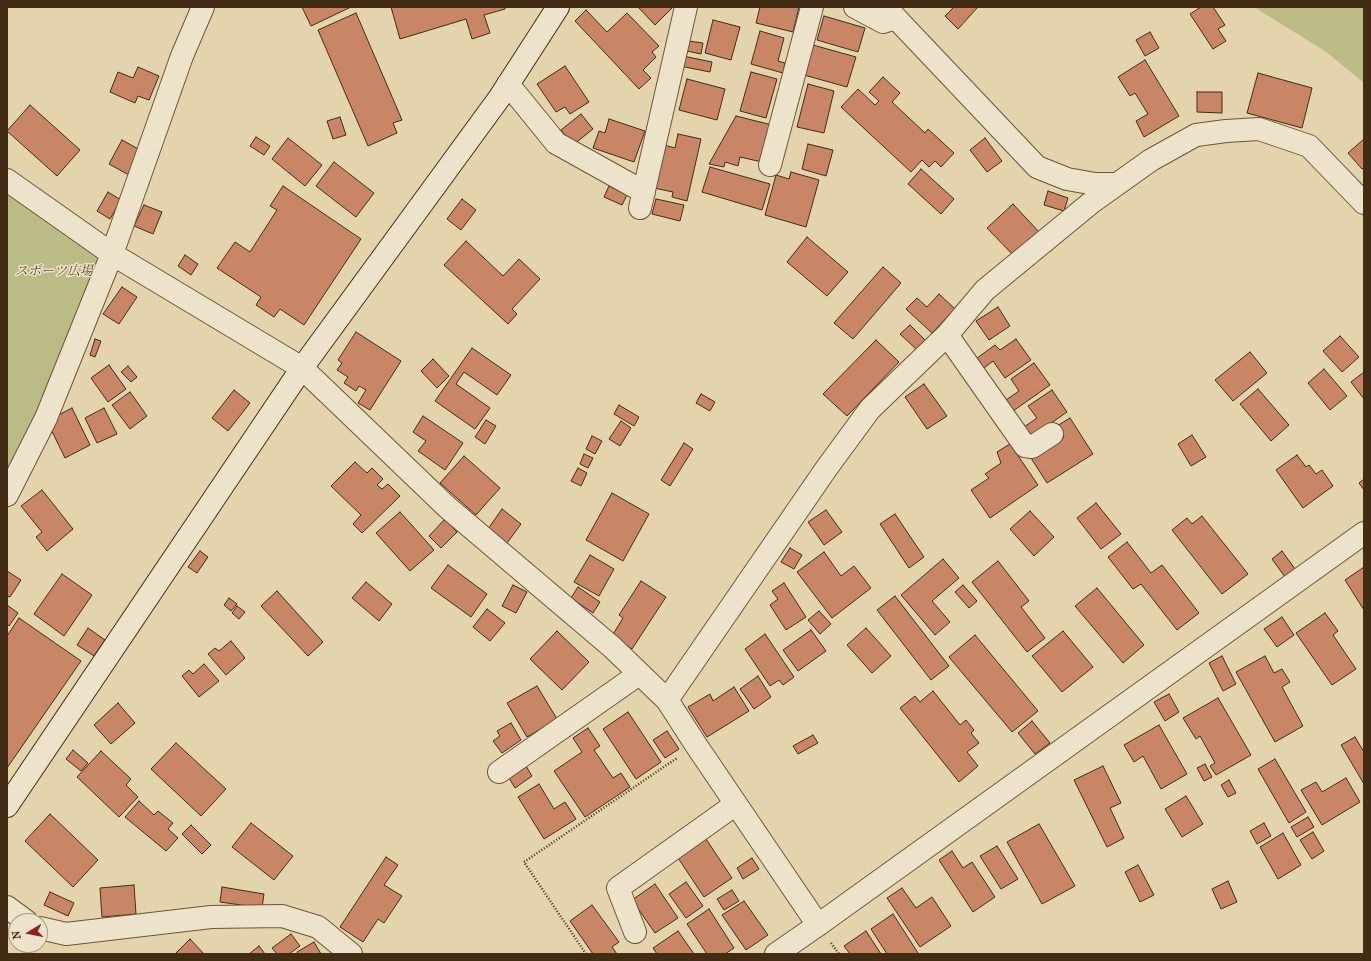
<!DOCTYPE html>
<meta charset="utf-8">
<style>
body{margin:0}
#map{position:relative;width:1371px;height:961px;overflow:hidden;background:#e3d4ae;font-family:"IM FELL French Canon",serif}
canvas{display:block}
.frame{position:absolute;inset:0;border:8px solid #432c14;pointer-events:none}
.north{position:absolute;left:8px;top:913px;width:40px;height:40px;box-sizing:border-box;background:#ede3ca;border:1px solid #a99a81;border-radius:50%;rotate:260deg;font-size:11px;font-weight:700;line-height:16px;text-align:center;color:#432c14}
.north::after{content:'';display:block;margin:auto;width:14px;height:18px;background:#8f2418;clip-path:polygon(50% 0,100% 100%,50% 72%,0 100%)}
</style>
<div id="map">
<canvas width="1371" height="961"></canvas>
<div class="frame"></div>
<div class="north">N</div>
</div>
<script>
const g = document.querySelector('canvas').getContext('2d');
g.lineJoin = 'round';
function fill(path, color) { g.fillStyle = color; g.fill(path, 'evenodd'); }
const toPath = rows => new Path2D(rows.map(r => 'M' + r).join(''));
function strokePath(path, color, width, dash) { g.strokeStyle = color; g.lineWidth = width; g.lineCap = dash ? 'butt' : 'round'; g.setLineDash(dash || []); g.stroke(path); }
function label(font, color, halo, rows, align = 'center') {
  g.font = font + ' "IM FELL French Canon","Noto Serif JP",serif'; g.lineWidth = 3; g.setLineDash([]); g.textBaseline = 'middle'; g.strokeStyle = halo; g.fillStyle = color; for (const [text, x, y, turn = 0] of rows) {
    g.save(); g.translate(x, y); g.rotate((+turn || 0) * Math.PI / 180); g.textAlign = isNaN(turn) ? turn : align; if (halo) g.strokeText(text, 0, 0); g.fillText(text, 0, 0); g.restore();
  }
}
fill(toPath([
 [1254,7,1364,7,1364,83,1325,51],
 [7,180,112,254,7,495]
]), '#bbbb85');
const building = toPath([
 [302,7,351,7,311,26,302,7],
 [391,7,505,7,505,9,484,15,490,33,472,39,466,19,400,39,391,7],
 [638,7,673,7,655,25,638,7],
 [760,7,799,7,793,32,756,23,760,7],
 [954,7,976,7,977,8,958,29,945,16,954,7],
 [1201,7,1213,7,1225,25,1218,29,1226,41,1213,49,1190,14,1201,7],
 [586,10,607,32,627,13,659,46,652,52,656,57,643,70,651,78,639,89,575,21,586,10],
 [356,13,402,120,393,123,397,133,368,146,318,30,356,13],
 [824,16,865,28,858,52,817,40,824,16],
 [713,20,740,27,731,60,705,53,713,20],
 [760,31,784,38,778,61,785,63,783,73,751,64,760,31],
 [1150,32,1159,48,1145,56,1136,40,1150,32],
 [688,41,703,43,701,54,687,51,688,41],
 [813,45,856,57,847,87,804,75,813,45],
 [683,56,712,62,710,72,680,66,683,56],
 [1145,60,1179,116,1144,137,1136,121,1148,114,1135,93,1130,96,1118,77,1145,60],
 [565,66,589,102,570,114,565,107,556,112,537,84,565,66],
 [138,67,159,76,149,100,138,96,135,103,110,92,118,72,133,78,138,67],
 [751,72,777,79,766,118,740,111,751,72],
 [1258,73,1312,88,1302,128,1247,113,1258,73],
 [883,77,900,93,892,102,925,133,928,129,954,153,941,167,935,161,929,167,922,160,911,172,841,107,858,89,875,105,879,101,869,92,883,77],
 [687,79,725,89,717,120,679,110,687,79],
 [808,84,834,91,824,133,797,127,808,84],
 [1197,92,1222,92,1222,113,1197,112,1197,92],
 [30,105,80,150,57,176,7,131,30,105],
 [581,114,593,129,573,145,561,130,581,114],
 [736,116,772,125,762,162,740,157,738,166,725,162,724,167,709,164,736,116],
 [340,117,346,135,333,139,327,121,340,117],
 [609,119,645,131,634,162,593,148,599,131,605,133,609,119],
 [678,134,701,139,687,201,672,197,673,192,654,188,664,145,675,148,678,134],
 [256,137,270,146,264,155,250,146,256,137],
 [288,138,322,165,305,186,272,159,288,138],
 [985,138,1002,161,987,172,970,150,985,138],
 [1364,139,1364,168,1362,169,1348,153,1364,139],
 [122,140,142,151,129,175,109,164,122,140],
 [808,144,833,150,826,176,802,169,808,144],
 [334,162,374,193,356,217,316,186,334,162],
 [710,167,770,184,762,210,702,192,710,167],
 [921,169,954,199,941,214,908,184,921,169],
 [791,172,819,180,806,227,765,215,776,175,789,179,791,172],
 [283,186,361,239,304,325,280,309,274,317,256,305,261,297,217,268,235,242,250,252,277,210,270,206,283,186],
 [609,186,627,195,622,205,604,197,609,186],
 [1048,191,1068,198,1064,211,1044,205,1048,191],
 [108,192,121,200,110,219,97,211,108,192],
 [462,199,476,210,461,230,447,219,462,199],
 [656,199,684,205,680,221,652,214,656,199],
 [1013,204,1040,233,1015,257,987,228,1013,204],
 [144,205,162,212,153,234,134,226,144,205],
 [807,237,848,272,827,296,787,262,807,237],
 [466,241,503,276,519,259,540,279,512,309,517,314,508,324,444,265,466,241],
 [185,255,198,264,191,275,178,266,185,255],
 [883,267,901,283,853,339,834,323,883,267],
 [122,287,137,297,119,324,103,314,122,287],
 [939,294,955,309,932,333,906,309,917,298,927,307,939,294],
 [998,307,1010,326,989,340,976,321,998,307],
 [910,325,926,341,917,350,900,334,910,325],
 [356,332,401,361,370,410,358,403,366,390,359,386,356,391,344,383,348,377,337,370,342,363,338,360,356,332],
 [1340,336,1359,357,1342,372,1323,351,1340,336],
 [95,339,101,341,95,357,90,355,95,339],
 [1016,339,1031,360,1005,378,993,361,980,371,973,361,995,345,1000,350,1016,339],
 [876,340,899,362,847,416,823,394,876,340],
 [472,348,511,375,497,395,464,372,456,384,490,408,475,429,435,401,472,348],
 [1250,352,1267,373,1233,401,1215,380,1250,352],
 [433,359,449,376,437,388,421,371,433,359],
 [1034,363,1050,385,1013,411,1006,400,1019,391,1011,379,1034,363],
 [109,365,126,389,108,402,91,378,109,365],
 [128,366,137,377,131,382,121,372,128,366],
 [1324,369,1347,396,1330,410,1308,383,1324,369],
 [1364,372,1364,399,1351,382,1364,372],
 [924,384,947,416,927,429,905,397,924,384],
 [1258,389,1289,425,1271,441,1240,404,1258,389],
 [234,390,250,403,228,431,212,418,234,390],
 [1052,390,1067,412,1031,437,1024,427,1037,418,1028,406,1052,390],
 [130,392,147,416,130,429,112,405,130,392],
 [701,394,715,402,710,411,696,403,701,394],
 [619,405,639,417,634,426,614,414,619,405],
 [72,408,90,445,65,458,47,421,72,408],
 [104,408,117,434,97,443,85,418,104,408],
 [423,416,463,443,445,470,418,451,426,441,413,432,423,416],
 [1070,418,1093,454,1047,483,1031,458,1064,437,1057,426,1070,418],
 [486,420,496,426,485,444,475,437,486,420],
 [621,421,631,428,620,446,609,439,621,421],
 [1192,435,1206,457,1191,466,1178,444,1192,435],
 [592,436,602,441,595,454,586,449,592,436],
 [684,443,693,449,670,486,661,480,684,443],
 [1010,444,1038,485,990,518,971,490,989,478,985,474,1001,463,997,452,1010,444],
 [584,454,593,458,588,468,580,464,584,454],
 [1297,455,1306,467,1309,465,1316,474,1322,470,1333,486,1303,508,1276,470,1297,455],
 [464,456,500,488,476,515,440,483,464,456],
 [355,462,367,473,372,468,383,479,377,485,382,489,388,484,400,496,362,533,353,524,361,515,331,486,355,462],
 [578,468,587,473,581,486,571,481,578,468],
 [1364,479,1364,490,1359,483,1364,479],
 [42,490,73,529,47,551,36,537,42,532,21,506,42,490],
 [612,493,649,514,623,561,586,540,612,493],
 [1096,503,1121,534,1101,549,1077,518,1096,503],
 [502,509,521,524,507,543,488,529,502,509],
 [826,510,842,532,824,545,808,522,826,510],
 [1030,511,1054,537,1034,556,1010,529,1030,511],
 [400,512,434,550,410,571,376,533,400,512],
 [895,514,924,557,909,568,880,524,895,514],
 [1202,516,1248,574,1222,594,1172,530,1187,518,1192,524,1202,516],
 [445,519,457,532,441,548,429,536,445,519],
 [1127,542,1151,573,1162,565,1199,613,1177,630,1141,584,1133,589,1108,557,1127,542],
 [790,548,802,555,794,569,781,562,790,548],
 [200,551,208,557,197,573,188,567,200,551],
 [1282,551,1295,569,1285,577,1272,559,1282,551],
 [824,552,841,576,854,566,871,588,832,618,797,572,824,552],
 [590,555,614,569,599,596,574,582,590,555],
 [943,559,959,578,932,601,950,622,935,635,901,595,943,559],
 [998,561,1029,601,1021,607,1045,638,1027,652,972,582,998,561],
 [448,565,487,594,471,617,431,588,448,565],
 [1364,567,1364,610,1345,580,1364,567],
 [7,571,21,580,10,597,7,596,7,571],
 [62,574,92,595,64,636,34,614,62,574],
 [641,581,666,597,632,649,612,636,623,618,619,615,641,581],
 [366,582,392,604,379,621,352,598,366,582],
 [784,583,806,617,786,630,770,605,778,599,772,591,784,583],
 [513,585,527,592,516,613,502,606,513,585],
 [963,585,977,601,969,608,955,592,963,585],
 [578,587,600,602,593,613,571,598,578,587],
 [1097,588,1144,645,1123,663,1075,606,1097,588],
 [277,591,323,642,308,656,261,606,277,591],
 [895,596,949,666,931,680,877,610,895,596],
 [229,598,237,604,231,611,224,605,229,598],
 [7,605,18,613,9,626,7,624,7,605],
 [237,606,245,612,239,619,232,613,237,606],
 [487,609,505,623,490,641,473,627,487,609],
 [819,611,831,624,820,634,808,620,819,611],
 [1325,613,1338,631,1333,635,1356,669,1332,685,1296,633,1325,613],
 [1282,617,1294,635,1277,647,1264,629,1282,617],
 [19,618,81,661,7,768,7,636,19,618],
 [88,628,105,640,94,656,77,645,88,628],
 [866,628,891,656,872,673,847,645,866,628],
 [811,630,826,651,798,671,783,650,811,630],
 [557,631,589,662,562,690,530,659,557,631],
 [1063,631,1093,667,1062,692,1032,656,1063,631],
 [765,634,794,677,783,685,779,680,770,686,745,649,765,634],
 [975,635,1038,711,1012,732,949,657,975,635],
 [231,641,245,658,226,675,208,654,215,648,219,651,231,641],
 [1222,656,1236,684,1223,691,1209,663,1222,656],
 [1265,656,1274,673,1282,669,1290,682,1282,687,1303,726,1275,742,1236,672,1265,656],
 [204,664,219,681,199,697,182,676,189,670,193,674,204,664],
 [758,676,771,697,754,709,740,689,758,676],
 [537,686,557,719,527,737,507,703,537,686],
 [734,687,749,711,707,737,688,707,710,694,713,701,734,687],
 [933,691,960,725,966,720,974,730,971,733,979,743,967,752,978,766,959,782,900,708,915,696,920,702,933,691],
 [1169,694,1179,712,1165,721,1154,702,1169,694],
 [1218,698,1251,755,1216,775,1210,766,1215,763,1200,736,1196,739,1183,718,1218,698],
 [118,703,135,723,111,744,94,725,118,703],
 [628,712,661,762,636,779,603,729,628,712],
 [1032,721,1050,743,1035,754,1018,733,1032,721],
 [511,723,521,740,502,753,493,741,500,736,497,731,511,723],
 [1159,725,1187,774,1161,789,1143,756,1134,762,1124,745,1159,725],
 [588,728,600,746,594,750,613,778,621,773,630,787,585,817,554,771,582,752,573,738,588,728],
 [667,731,679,749,665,758,653,740,667,731],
 [813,735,818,743,798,754,793,746,813,735],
 [1355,737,1364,752,1364,784,1341,745,1355,737],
 [176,743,226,789,201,816,151,769,176,743],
 [73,750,88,763,81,771,66,759,73,750],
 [101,751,131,779,126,785,138,797,119,817,77,777,101,751],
 [1275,759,1306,812,1289,823,1258,769,1275,759],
 [1205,764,1212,777,1204,781,1197,768,1205,764],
 [526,766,532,776,515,788,509,778,526,766],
 [1103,766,1121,803,1110,808,1124,838,1107,847,1074,780,1103,766],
 [1346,778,1360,802,1322,825,1301,790,1316,782,1322,792,1346,778],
 [1229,780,1236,793,1228,797,1221,785,1229,780],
 [539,784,554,809,565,802,576,819,544,839,518,797,539,784],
 [1186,796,1203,824,1182,837,1165,809,1186,796],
 [139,801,154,815,158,811,173,823,168,829,178,838,166,851,125,817,139,801],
 [50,814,98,860,73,887,25,841,50,814],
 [1308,817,1314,827,1297,837,1291,827,1308,817],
 [251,823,293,856,274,880,232,847,251,823],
 [1264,823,1271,836,1257,844,1250,831,1264,823],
 [1039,824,1075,886,1042,904,1007,842,1039,824],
 [191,825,211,845,202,854,182,834,191,825],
 [1313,832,1324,851,1312,859,1300,840,1313,832],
 [1283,833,1301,865,1278,879,1260,847,1283,833],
 [706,839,732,878,704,897,678,858,706,839],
 [997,846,1018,879,1001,889,980,856,997,846],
 [952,851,963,868,972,862,995,897,973,912,939,860,952,851],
 [386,857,398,865,384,885,402,896,384,923,378,919,363,942,340,927,386,857],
 [752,858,759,869,743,879,737,868,752,858],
 [1138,865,1154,895,1140,902,1125,872,1138,865],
 [1228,881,1237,902,1221,909,1212,889,1228,881],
 [686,882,703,906,686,918,669,894,686,882],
 [655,884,678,918,655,933,632,900,655,884],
 [134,885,136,914,102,917,100,888,134,885],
 [222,887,264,894,262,908,220,902,222,887],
 [902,888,916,908,932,897,951,926,920,947,887,898,902,888],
 [732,890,739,901,724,910,717,899,732,890],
 [50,892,74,903,68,916,44,905,50,892],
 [744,901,768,935,746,950,722,915,744,901],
 [592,905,619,942,612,947,617,954,593,954,570,921,592,905],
 [709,909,734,948,725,954,707,954,687,924,709,909],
 [893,914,918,953,917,954,887,954,871,929,893,914],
 [678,931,694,954,657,954,653,948,678,931],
 [866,931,881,954,850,954,844,946,866,931],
 [291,934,300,946,289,954,277,954,272,948,291,934],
 [190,939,204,954,175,954,190,939],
 [314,942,321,954,298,954,297,952,314,942],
 [259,946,265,954,249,954,259,946]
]);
fill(building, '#c98666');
strokePath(building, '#432c14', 1);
const street = toPath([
 [855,7,883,22,896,18],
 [890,7,893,15,1037,167,1067,179,1095,184,1117,184],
 [508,84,556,143,644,192],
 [770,165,812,7],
 [7,180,112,254,302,368,447,507,612,647,667,700,696,745,818,925],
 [640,208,686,7],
 [947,335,1025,446,1032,447,1052,434],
 [7,495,46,418,112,254,182,56,203,7],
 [667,700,826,469,870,409,947,335,985,290,1092,202,1151,160,1196,135,1226,131,1259,129,1309,146,1364,203],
 [499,772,639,674],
 [7,907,26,921],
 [40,928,66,934,211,917,282,916,318,927,351,954],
 [635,932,618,888,736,804],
 [776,954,818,925,1364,533]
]);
const secondary = toPath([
 [7,806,302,368,500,97,558,7]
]);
strokePath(street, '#6b563a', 24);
strokePath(secondary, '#432c14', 24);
strokePath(toPath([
 [831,943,839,954],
 [586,954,524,862,677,758]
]), '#432c14', 2.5, [1, 2]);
strokePath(street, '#ede3ca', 22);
strokePath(secondary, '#ede3ca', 22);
label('italic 13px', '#5b492b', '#ede3ca', [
 ["スポーツ広場",54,272]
]);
</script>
